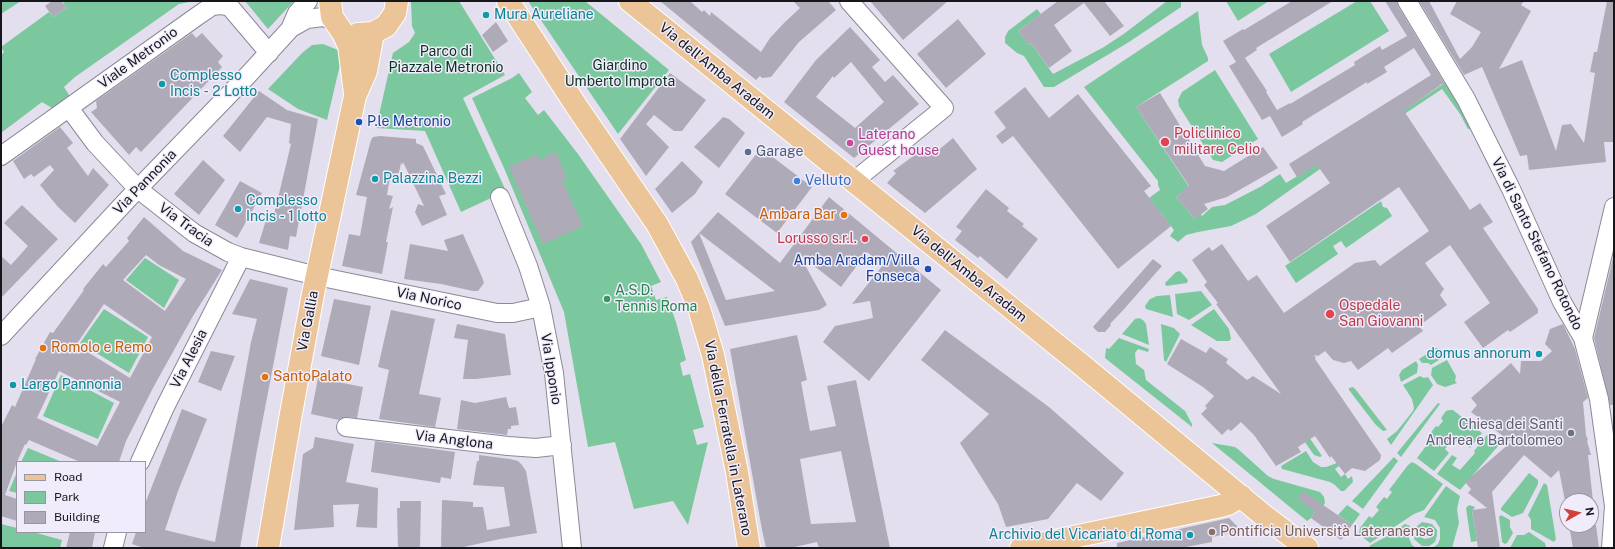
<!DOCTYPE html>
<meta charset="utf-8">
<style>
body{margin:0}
#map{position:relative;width:1615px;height:549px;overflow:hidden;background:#e4dfee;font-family:"Public Sans",sans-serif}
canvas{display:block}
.frame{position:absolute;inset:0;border:2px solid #17161b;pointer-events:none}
.legend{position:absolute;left:16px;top:461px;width:130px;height:72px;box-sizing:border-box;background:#f1ecfb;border:1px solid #9a96a1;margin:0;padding:5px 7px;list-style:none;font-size:12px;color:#17161b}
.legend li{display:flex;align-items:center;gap:8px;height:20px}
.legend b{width:20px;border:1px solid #9a96a1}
.north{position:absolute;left:1559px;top:493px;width:40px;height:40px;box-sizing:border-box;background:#f1ecfb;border:1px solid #9a96a1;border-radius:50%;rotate:82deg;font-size:11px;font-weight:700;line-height:16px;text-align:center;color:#17161b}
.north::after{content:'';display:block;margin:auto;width:14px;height:18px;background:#cf4139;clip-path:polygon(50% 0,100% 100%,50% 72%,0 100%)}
</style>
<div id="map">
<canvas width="1615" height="549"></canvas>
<div class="frame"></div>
<ul class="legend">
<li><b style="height:5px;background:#ebc597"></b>Road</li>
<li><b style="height:11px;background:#7bc89e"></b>Park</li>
<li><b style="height:11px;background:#afaab8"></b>Building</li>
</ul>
<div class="north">N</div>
</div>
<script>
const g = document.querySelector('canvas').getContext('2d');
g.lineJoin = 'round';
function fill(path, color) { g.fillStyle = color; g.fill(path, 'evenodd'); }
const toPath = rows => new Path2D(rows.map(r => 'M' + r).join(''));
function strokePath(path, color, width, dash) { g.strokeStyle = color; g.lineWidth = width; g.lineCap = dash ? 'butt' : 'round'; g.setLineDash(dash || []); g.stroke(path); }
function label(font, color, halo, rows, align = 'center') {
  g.font = font + ' "Public Sans",sans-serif'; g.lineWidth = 3; g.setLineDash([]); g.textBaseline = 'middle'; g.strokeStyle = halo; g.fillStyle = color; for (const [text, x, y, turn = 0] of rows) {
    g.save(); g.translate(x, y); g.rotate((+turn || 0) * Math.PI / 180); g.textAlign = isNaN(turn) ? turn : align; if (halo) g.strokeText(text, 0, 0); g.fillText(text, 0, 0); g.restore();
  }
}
fill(toPath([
 [1,1,21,1,1,14],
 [65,1,195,1,179,4,75,77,64,87,72,100,57,111,42,102,1,133,1,55,4,52,1,47,49,12,53,17,67,8,63,3],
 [245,1,292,1,293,2,268,29],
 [411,1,459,1,505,75,463,98,506,191,461,212,425,131,376,128,393,53,409,42,415,33,412,26],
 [528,1,585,1,669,70,618,134],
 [1167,1,1181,1,1181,7,1129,42,1054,87,1044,87,1024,56,1017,53,1005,43,1005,37,1008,31,1037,9,1041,14,1018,31,1029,45,1031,43,1053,74,1104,47,1125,33],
 [1226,1,1269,1,1238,21],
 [1357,1,1370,1,1389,31,1291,92,1269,54],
 [1198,11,1202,45,1208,58,1208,61,1136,107,1189,187,1176,197,1195,219,1201,214,1202,216,1212,207,1225,205,1260,187,1280,174,1286,183,1387,122,1256,214,1231,226,1198,232,1186,235,1178,242,1170,236,1174,230,1149,198,1160,190,1158,185,1158,181,1084,87],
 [323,44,343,52,327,120,298,109,268,89,302,53,312,45],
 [1215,70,1258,139,1222,162,1213,160,1179,106,1178,100,1182,92],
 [519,73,532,92,525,98,538,115,544,110,578,154,641,244,661,282,651,286,656,300,667,297,676,322,686,360,680,363,683,376,690,374,704,427,693,430,697,445,708,442,688,525,673,501,634,509,615,442,588,447,564,312,504,168,472,98,512,78],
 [1449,80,1475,130,1468,129,1460,114,1442,89,1397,119,1396,116],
 [1381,201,1383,207,1387,208,1392,216,1346,248,1341,241,1333,246,1338,254,1296,283,1285,266],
 [145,258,179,280,164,308,126,280],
 [1180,271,1188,280,1187,283,1166,286,1165,283,1176,272],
 [1201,291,1212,305,1189,320,1177,314,1175,294],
 [1170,295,1173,317,1146,309,1145,306,1150,299,1157,296],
 [104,309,148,337,129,373,80,343],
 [1214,309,1229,329,1231,339,1229,341,1217,341,1191,325],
 [1139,318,1143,320,1146,324,1149,345,1122,334,1135,319],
 [1161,324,1174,328,1180,334,1166,362,1164,360],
 [1119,338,1149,349,1148,352,1138,349,1135,353,1136,364,1144,370,1146,380,1185,411,1192,424,1192,427,1105,358,1106,349,1107,348,1109,349],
 [1436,348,1441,349,1445,356,1431,365,1428,363,1422,363,1419,359],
 [1447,360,1456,376,1455,381,1457,383,1445,387,1437,384,1431,375,1432,368],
 [1416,361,1418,365,1417,373,1401,382,1399,375,1402,370],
 [61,375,114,403,98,439,43,416],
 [1420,376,1424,378,1428,377,1433,385,1391,445,1387,439,1397,431,1413,411,1414,408,1412,399,1403,385],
 [1353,387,1356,390,1387,430,1383,431,1375,424,1349,390,1349,388],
 [1438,403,1440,404,1401,457,1397,453],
 [1449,410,1453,410,1482,433,1470,448,1460,438,1453,445,1450,443,1445,449,1449,453,1434,471,1417,458,1432,438,1429,435,1436,426,1438,427,1443,421,1441,418,1446,411],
 [1300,424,1322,456,1320,457,1314,455,1295,428],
 [1487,435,1499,445,1460,490,1437,474,1452,455,1457,458,1452,465,1460,470,1475,453,1474,451],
 [1212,443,1235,447,1239,450,1268,476,1274,479,1320,492,1324,497,1325,503,1322,508,1315,512,1311,518,1307,521],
 [28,448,62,462,21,462],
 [1306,451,1313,462,1321,467,1326,467,1337,463,1339,466,1335,469,1341,477,1345,474,1348,479,1352,476,1353,482,1344,491,1341,491,1335,485,1330,482,1282,469,1281,466],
 [1394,457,1398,461,1363,509,1352,501],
 [1412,462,1416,464,1443,484,1424,510,1414,514,1370,543,1359,534,1360,528,1369,516,1372,518,1379,510,1376,507,1384,497,1387,499,1392,492,1389,490,1408,465],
 [17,472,17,493,9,491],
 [1529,473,1538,480,1538,484,1523,513,1512,517,1501,510,1501,508],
 [1544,483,1547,485,1556,539,1554,542,1531,529,1531,520,1528,515],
 [1446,486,1460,496,1457,509,1459,523,1452,548,1433,548,1438,544,1440,539,1440,528,1435,520,1424,517],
 [1347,505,1360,514,1352,525,1338,515],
 [1469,505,1475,507,1472,511,1477,541,1471,542,1466,508],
 [1501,515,1510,520,1510,527,1513,533,1507,543,1505,544,1502,542,1499,517],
 [1422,522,1432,524,1437,530,1437,535,1435,542,1429,546,1422,546,1414,539,1415,528],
 [1426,528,1431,532,1431,535,1430,538,1424,539,1420,535,1421,531],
 [1,524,17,528,17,532,33,532,62,540,60,548,1,548],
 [1405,524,1410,526,1408,536,1412,545,1416,548,1372,548,1369,546,1393,533],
 [1529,532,1545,543,1546,547,1510,548,1517,535,1524,535]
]), '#7bc89e');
fill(toPath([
 [52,1,61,1,67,8,53,17,45,6],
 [660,1,690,1,702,12,704,10,710,16,711,12,761,52,770,38,784,23,800,8,793,1,828,1,836,10,799,42,771,77,762,78,760,76,756,80],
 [870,1,948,1,903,40],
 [1058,1,1104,1,1124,26,1110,36,1084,3,1054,25,1072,51,1049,68,1031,43,1029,45,1018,31],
 [1292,1,1333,1,1256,48,1257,50,1245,58,1267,91,1266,92,1277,110,1290,103,1290,104,1355,65,1354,62,1380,46,1382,50,1407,36,1385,1,1397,1,1398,6,1445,84,1442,84,1404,111,1470,210,1480,203,1493,222,1483,228,1538,309,1538,313,1510,332,1508,330,1483,348,1464,322,1490,303,1450,245,1425,263,1444,289,1440,295,1447,305,1419,326,1423,331,1392,353,1388,348,1358,370,1351,361,1344,363,1333,360,1325,351,1318,356,1314,355,1316,358,1315,359,1381,455,1380,460,1365,471,1352,468,1345,474,1331,456,1330,458,1315,436,1298,447,1301,452,1276,466,1254,435,1241,422,1231,431,1228,429,1222,435,1201,414,1207,408,1205,406,1214,396,1203,387,1167,364,1181,339,1206,353,1210,347,1228,359,1226,363,1247,380,1253,376,1281,394,1216,304,1218,303,1204,285,1207,282,1192,260,1209,247,1212,251,1222,244,1248,281,1257,275,1284,313,1355,263,1375,260,1380,266,1429,231,1399,187,1290,262,1266,226,1330,183,1317,165,1297,177,1289,164,1431,75,1414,48,1384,67,1387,72,1367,84,1367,82,1302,122,1303,124,1282,137,1270,116,1262,120,1229,66,1236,62,1223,41,1243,29,1244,30],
 [1419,1,1429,1,1460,59,1472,47,1481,32,1450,14,1457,1,1524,1,1521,5,1531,11,1499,69,1522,60,1556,151,1562,125,1571,124,1584,143,1595,73,1590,72,1594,52,1597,52,1607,1,1614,1,1614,142,1604,142,1606,162,1529,170,1527,155,1520,156,1482,67,1464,75],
 [958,19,986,54,946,88,917,54],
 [496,22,508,41,493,52,482,35],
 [850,27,880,60,872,67,885,82,893,75,919,104,854,158,784,102,816,60],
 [851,62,884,102,855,128,816,97,833,76,834,78],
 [192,33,196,38,202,33,223,56,218,62,222,67,141,152,136,147,129,155,91,112,97,108,96,101],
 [670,73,706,100,682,131,674,131,654,115,646,124,669,147,646,176,620,139],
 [1025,87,1049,118,1078,94,1151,186,1144,191,1171,226,1118,269,1013,136,1002,144,996,136,1006,128,994,112],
 [259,91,287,110,318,119,296,237,290,236,288,250,259,243,266,220,272,222,277,202,291,144,289,143,291,124,267,117,240,152,223,136],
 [1160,93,1205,166,1224,171,1263,147,1278,168,1227,197,1204,204,1208,209,1195,219,1176,197,1189,186,1136,107],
 [723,117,729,119,745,133,719,168,694,147],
 [60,127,73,143,67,148,88,176,93,168,109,185,75,223,58,207,40,185,54,170,50,165,34,177,31,174,24,179,13,161],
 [380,136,416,139,416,143,423,146,446,194,439,196,447,215,422,226,415,212,418,204,424,206,403,162,402,165,401,163,399,173,392,174,389,183,387,195,393,196,389,209,393,207,386,242,388,242,382,274,342,266,349,234,360,236,367,197,356,195,371,140,373,137],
 [953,138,977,169,925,213,887,183,896,173,893,171,920,151,923,154,931,146,936,152],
 [761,148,812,187,777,233,725,194],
 [556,152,567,178,562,180,583,226,543,244,509,167,537,154,539,160],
 [203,160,225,180,199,215,174,194],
 [682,161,703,182,695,194,672,213,655,189],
 [240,181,262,193,237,238,215,225],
 [986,189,1009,208,1007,211,1024,224,1022,226,1038,239,1007,279,980,256,978,258,955,240,962,231,956,227],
 [829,197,941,290,869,381,823,342,835,326,873,318,870,301,852,304,883,265,867,252,841,287,799,254,827,305,819,310,725,326,691,242,718,212,780,263],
 [699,233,775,291,726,300],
 [22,205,58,239,1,298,1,256,11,265,28,246,4,223],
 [144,217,183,251,222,270,193,316,154,386,126,441,119,462,80,462,29,440,26,445,25,444,17,462,5,495,17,499,17,521,1,516,1,427,12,405,15,407,36,359,35,359,50,332,53,333,84,290,83,289,103,264,106,267,129,241,127,238],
 [146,255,159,265,186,279,165,311,123,280],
 [104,304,152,337,130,378,76,345],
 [59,371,120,402,97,446,37,418],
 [463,234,482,277,484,283,478,291,473,291,441,284,404,279,410,244,448,251,444,240],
 [1614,254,1614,405,1610,405,1594,338],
 [1153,259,1162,266,1125,308,1110,324,1111,325,1105,332,1098,332,1093,327],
 [250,279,288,288,257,450,240,548,144,548,132,544,136,532,145,532,145,504,182,409,207,419,178,491,165,530,215,542,251,342,257,319,232,314],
 [334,299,371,306,359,365,321,356],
 [391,310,435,319,419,394,441,398,435,427,379,419,389,370,378,367],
 [457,324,505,334,511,375,476,379,463,379,468,340,454,338],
 [1563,324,1575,349,1588,398,1583,402,1586,435,1588,440,1587,441,1591,455,1588,455,1593,501,1565,501,1559,470,1551,478,1524,455,1492,492,1500,548,1478,548,1472,510,1487,508,1468,493,1471,489,1465,482,1511,442,1471,412,1477,405,1471,398,1511,363,1520,374,1521,361,1541,361,1552,351,1545,344,1550,329],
 [945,330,1049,407,1124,473,1101,501,1077,483,1048,519,1006,527,998,504,960,443,989,414,921,360],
 [797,335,807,380,801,382,810,431,836,426,827,386,856,380,890,548,819,548,817,542,790,548,766,548,762,530,730,349],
 [841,451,856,522,811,524,800,459],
 [211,351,235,356,221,391,198,382],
 [318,378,363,387,357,418,347,417,339,420,311,414],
 [506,397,509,408,516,407,519,425,511,426,511,429,508,429,507,435,457,429,461,400,475,403],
 [315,437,354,444,346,482,378,488,377,528,356,527,359,504,333,505,334,527,294,530,303,454,313,448],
 [375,441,455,452,451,479,441,477,440,483,371,472],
 [479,455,510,459,518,461,522,465,526,471,537,533,500,539,459,548,441,548,442,500,473,502,473,507,483,507,487,530,510,526,504,487,473,485,477,461,479,461],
 [1303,491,1352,525,1341,540,1311,518,1315,512,1298,499],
 [400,501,421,501,420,548,398,548,397,508,400,508],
 [1229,518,1238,527,1235,532,1212,537,1212,542,1181,548,1117,548,1117,543],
 [1569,525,1596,525,1599,548,1573,548],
 [70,532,95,532,92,548,66,548]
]), '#afaab8');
const minor = toPath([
 [849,1,944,108,854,181],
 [1407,1,1466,99,1511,189,1562,302,1583,338,1599,399,1614,506],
 [291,27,297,13,308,1],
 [69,108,95,143,138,189,194,233,228,252,241,257,317,276,497,313,513,313,541,307],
 [1,156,196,17,212,6,222,5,230,7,269,53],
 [500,197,528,266,541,307,554,373,572,548],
 [1,336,128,199,248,75,291,28,307,19,323,17,335,21],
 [1583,338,1614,207],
 [346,427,508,446,536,448,562,445],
 [140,462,165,407,241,257],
 [113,548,117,532],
 [1611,548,1614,506]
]);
const major = toPath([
 [330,1,332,17,343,33,349,46,355,93],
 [508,1,577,107,657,224,687,279,699,308,713,355,737,472,749,548],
 [630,1,1083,366,1263,515,1307,548],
 [358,34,373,33,386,26,395,13,397,1],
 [268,548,290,419,313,294,355,96,366,71,373,33],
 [1021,548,1221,506,1228,504,1241,496]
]);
strokePath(minor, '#8d8896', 20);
strokePath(major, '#fff', 24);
strokePath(minor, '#fff', 18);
strokePath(major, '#ebc597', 22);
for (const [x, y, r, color] of [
 [486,15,4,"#0f9aa8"],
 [162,84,4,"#0f9aa8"],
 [359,122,4,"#1a4fb4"],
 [1165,142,5,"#e0444e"],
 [850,143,4,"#d1479c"],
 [748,152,4,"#5c6f8a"],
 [375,179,4,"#0f9aa8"],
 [797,181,4,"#3f7fe0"],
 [238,209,4,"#0f9aa8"],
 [844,215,4,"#e8710a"],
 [865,239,4,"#e0444e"],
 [928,269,4,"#1a4fb4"],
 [607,299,4,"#2e9e5b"],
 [1330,314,5,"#e0444e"],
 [43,348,4,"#e8710a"],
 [1539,354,4,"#0f9aa8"],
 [265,377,4,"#e8710a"],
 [13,385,4,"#0f9aa8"],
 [1571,433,4,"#6b7280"],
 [1212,532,4,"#8d6e63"],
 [1190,535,4,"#0f9aa8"]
]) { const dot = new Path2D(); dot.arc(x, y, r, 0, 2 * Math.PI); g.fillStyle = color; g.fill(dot); strokePath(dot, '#f1ecfb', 1.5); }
label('14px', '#0d838f', '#f1ecfb', [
 ["Mura Aureliane",494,15],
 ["Complesso",170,76],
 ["Incis - 2 Lotto",170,92],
 ["Palazzina Bezzi",383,179],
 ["Complesso",246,201],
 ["Incis - 1 lotto",246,217],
 ["domus annorum",1531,354,"right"],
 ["Largo Pannonia",21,385],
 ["Archivio del Vicariato di Roma",1182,535,"right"]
], 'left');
label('14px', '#0b3220', '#f1ecfb', [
 ["Parco di",446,52],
 ["Piazzale Metronio",446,68],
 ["Giardino",620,66],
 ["Umberto Improta",620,82]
]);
label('14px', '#17161b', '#f1ecfb', [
 ["Viale Metronio",138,58,-36],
 ["Via dell'Amba Aradam",717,71,39],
 ["Via Pannonia",145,182,-46],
 ["Via Tracia",186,225,36],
 ["Via di Santo Stefano Rotondo",1537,244,64],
 ["Via dell'Amba Aradam",969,274,39],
 ["Via Norico",429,299,12],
 ["Via Gallia",308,321,-79],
 ["Via Alesia",189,359,-63],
 ["Via Ipponio",551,369,81],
 ["Via della Ferratella in Laterano",728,438,79],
 ["Via Anglona",454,440,7]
]);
label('14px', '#164399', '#f1ecfb', [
 ["P.le Metronio",367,122],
 ["Amba Aradam/Villa",920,261,"right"],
 ["Fonseca",920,277,"right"]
], 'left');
label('14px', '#be3a42', '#f1ecfb', [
 ["Policlinico",1174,134],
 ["militare Celio",1174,150],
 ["Lorusso s.r.l.",857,239,"right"],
 ["Ospedale",1339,306],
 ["San Giovanni",1339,322]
], 'left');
label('14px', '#b23c85', '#f1ecfb', [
 ["Laterano",858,135],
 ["Guest house",858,151]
], 'left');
label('14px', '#4e5e75', '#f1ecfb', [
 ["Garage",756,152]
], 'left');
label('14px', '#366cbe', '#f1ecfb', [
 ["Velluto",805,181]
], 'left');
label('14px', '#c56008', '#f1ecfb', [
 ["Ambara Bar",836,215,"right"],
 ["Romolo e Remo",51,348],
 ["SantoPalato",273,377]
], 'left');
label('14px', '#27864d', '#f1ecfb', [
 ["A.S.D.",615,291],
 ["Tennis Roma",615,307]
], 'left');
label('14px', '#5b616d', '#f1ecfb', [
 ["Chiesa dei Santi",1563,425],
 ["Andrea e Bartolomeo",1563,441]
], 'right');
label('14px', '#785e54', '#f1ecfb', [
 ["Pontificia Università Lateranense",1220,532]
], 'left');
</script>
